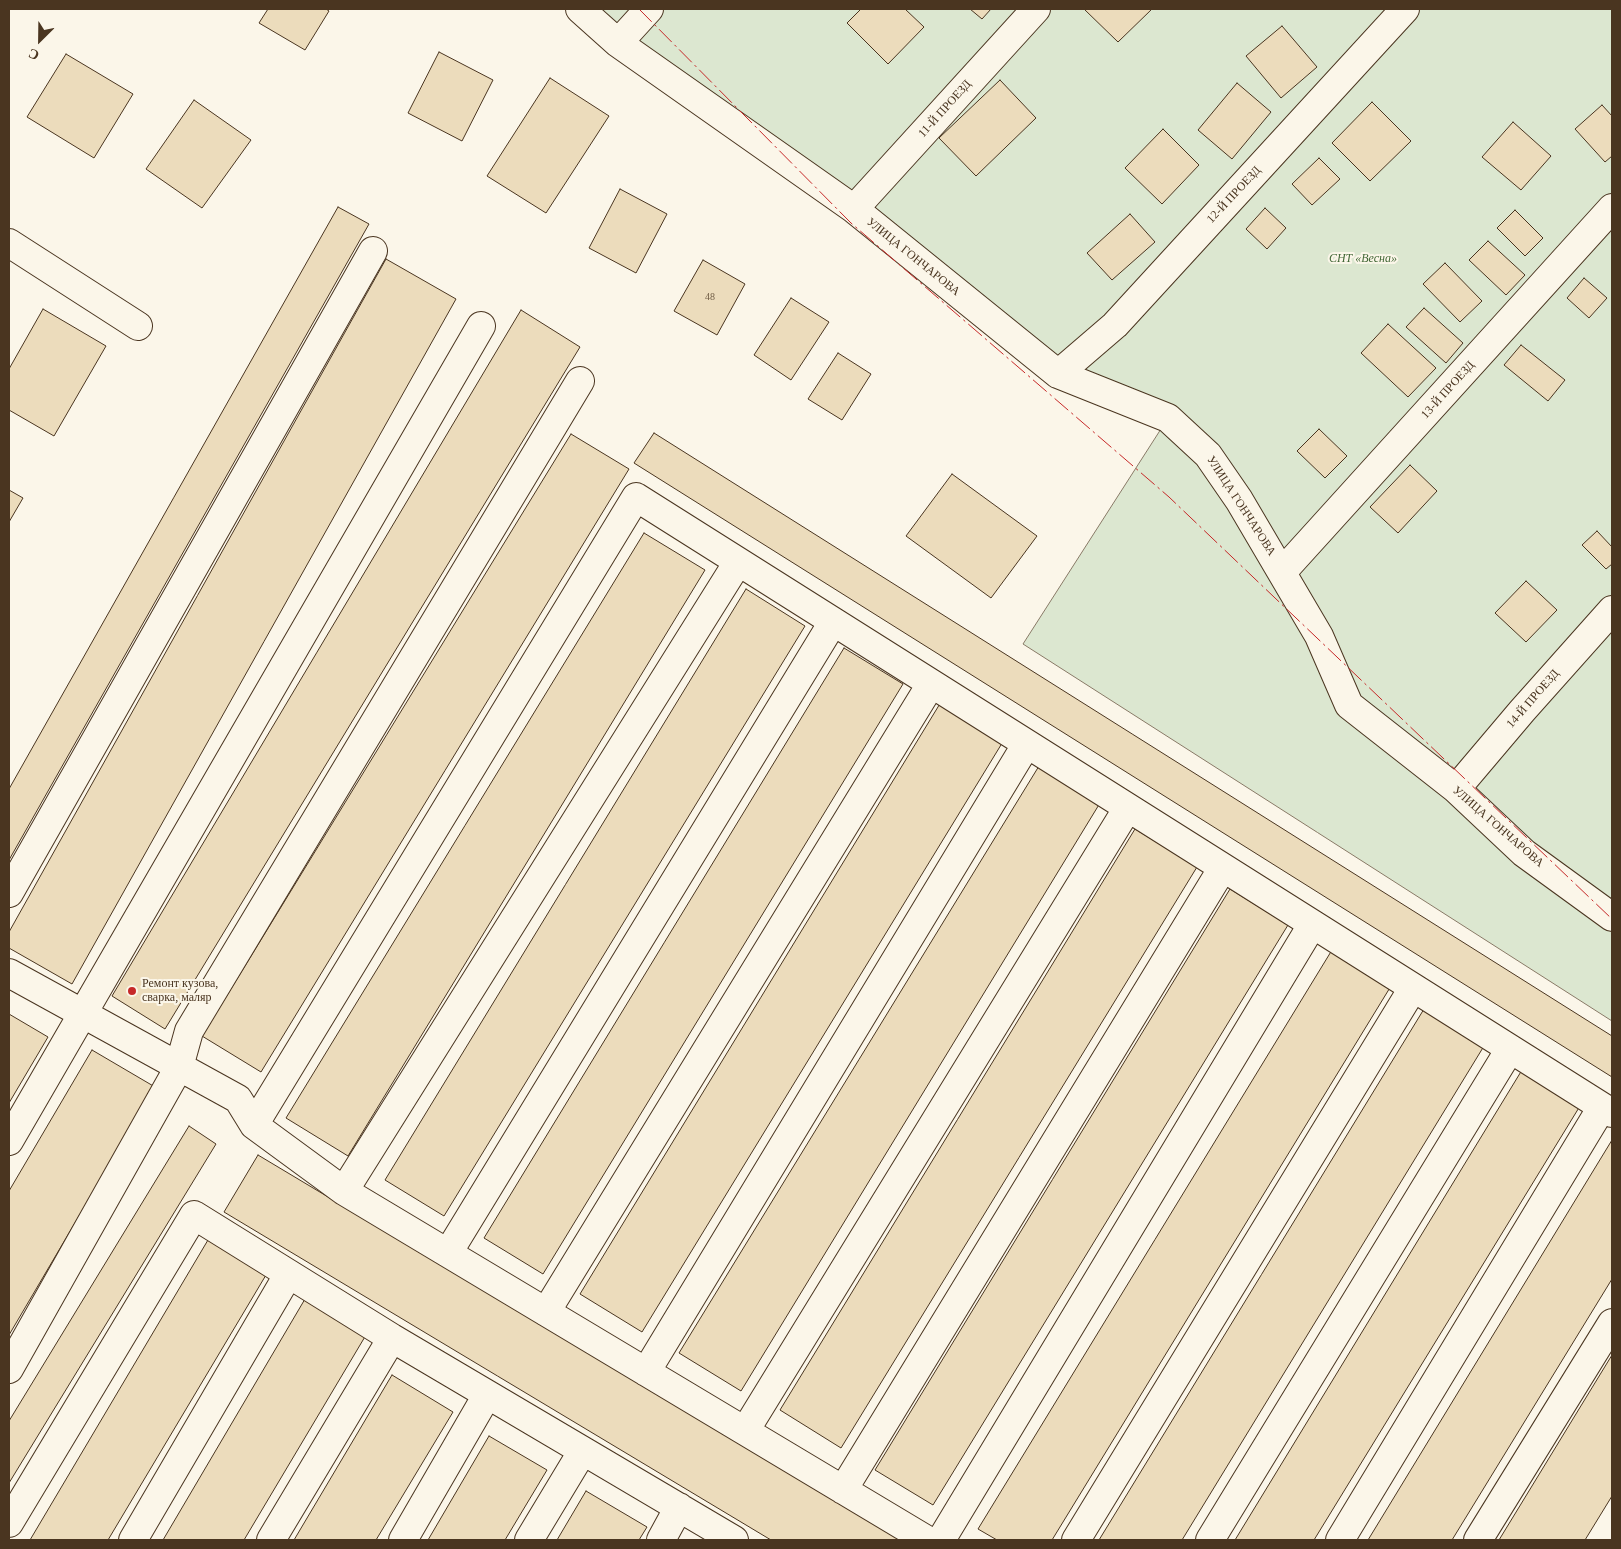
<!DOCTYPE html>
<meta charset="utf-8">
<style>
body{margin:0}
#map{position:relative;width:1621px;height:1549px;overflow:hidden;background:#fbf6e9;font-family:Georgia,serif}
canvas{display:block}
.frame{position:absolute;inset:0;border:10px solid #4a3520;pointer-events:none}
.north{position:absolute;left:15px;top:15px;width:50px;height:50px;-webkit-text-stroke:4px #fbf6e9;paint-order:stroke;rotate:203deg;font-size:14px;font-weight:700;line-height:20px;text-align:center;color:#4a3520}
.north::after{content:'';display:block;margin:auto;width:18px;height:22px;background:#4a3520;clip-path:polygon(50% 0,100% 100%,50% 72%,0 100%)}
</style>
<div id="map">
<canvas width="1621" height="1549"></canvas>
<div class="frame"></div>
<div class="north">С</div>
</div>
<script>
const g = document.querySelector('canvas').getContext('2d');
g.lineJoin = 'round';
function fill(path, color) { g.fillStyle = color; g.fill(path, 'evenodd'); }
const toPath = rows => new Path2D(rows.map(r => 'M' + r).join(''));
function strokePath(path, color, width, dash) { g.strokeStyle = color; g.lineWidth = width; g.lineCap = dash ? 'butt' : 'round'; g.setLineDash(dash || []); g.stroke(path); }
function label(font, color, halo, rows, align = 'center') {
  g.font = font + ' Georgia,serif'; g.lineWidth = 4; g.setLineDash([]); g.textBaseline = 'middle'; g.strokeStyle = halo; g.fillStyle = color; for (const [text, x, y, turn = 0] of rows) {
    g.save(); g.translate(x, y); g.rotate((+turn || 0) * Math.PI / 180); g.textAlign = isNaN(turn) ? turn : align; if (halo) g.strokeText(text, 0, 0); g.fillText(text, 0, 0); g.restore();
  }
}
const green = toPath([
 [580,9,1612,9,1612,1021,1023,644,1168,418,1058,374,580,9]
]);
fill(green, '#dce7d0');
strokePath(green, '#887966', 1);
const building = toPath([
 [268,9,326,9,329,11,305,50,259,23,268,9],
 [861,9,905,9,924,27,888,64,847,23,861,9],
 [970,9,991,9,982,19,970,9],
 [1084,9,1152,9,1118,42,1084,9],
 [1282,26,1317,67,1281,98,1246,56,1282,26],
 [439,52,493,80,462,141,408,113,439,52],
 [66,54,133,94,94,158,27,117,66,54],
 [550,78,609,116,546,213,487,176,550,78],
 [1000,80,1036,118,976,176,939,138,1000,80],
 [1237,83,1271,112,1232,159,1198,130,1237,83],
 [194,100,251,140,202,208,146,169,194,100],
 [1372,102,1411,141,1370,181,1332,143,1372,102],
 [1602,105,1612,116,1612,156,1605,162,1575,129,1602,105],
 [1513,122,1551,156,1521,190,1482,157,1513,122],
 [1163,129,1199,165,1162,204,1125,168,1163,129],
 [1319,158,1340,179,1312,205,1292,184,1319,158],
 [620,189,667,214,636,273,589,248,620,189],
 [338,207,369,224,9,860,9,789,338,207],
 [1265,208,1286,228,1267,249,1246,229,1265,208],
 [1515,210,1543,238,1525,256,1497,228,1515,210],
 [1130,214,1155,242,1112,280,1087,253,1130,214],
 [1488,241,1525,275,1506,295,1469,260,1488,241],
 [386,259,456,299,72,984,9,948,9,932,386,259],
 [703,260,745,284,717,335,674,311,703,260],
 [1445,263,1482,301,1460,322,1423,284,1445,263],
 [1584,278,1607,298,1589,318,1567,298,1584,278],
 [791,298,829,322,791,380,754,355,791,298],
 [1424,308,1463,343,1446,363,1406,327,1424,308],
 [43,309,106,346,54,436,9,410,9,369,43,309],
 [521,310,580,347,165,1029,112,996,521,310],
 [1388,324,1436,368,1408,397,1361,353,1388,324],
 [1521,345,1565,380,1548,401,1504,365,1521,345],
 [838,353,871,374,842,420,808,399,838,353],
 [1319,429,1347,456,1325,478,1297,451,1319,429],
 [654,433,1612,1036,1612,1077,634,463,654,433],
 [571,434,629,469,261,1072,202,1036,571,434],
 [1410,465,1437,491,1398,533,1370,507,1410,465],
 [952,474,1037,536,991,598,906,536,952,474],
 [9,490,23,498,9,522,9,490],
 [1597,531,1612,547,1612,564,1606,569,1582,545,1597,531],
 [644,533,705,570,348,1156,286,1118,644,533],
 [1526,581,1557,610,1526,642,1495,613,1526,581],
 [746,589,805,626,444,1216,385,1180,746,589],
 [844,648,903,684,543,1274,484,1238,844,648],
 [941,702,1004,740,642,1332,580,1294,941,702],
 [1039,766,1100,803,741,1391,679,1353,1039,766],
 [1135,829,1197,867,841,1448,780,1410,1135,829],
 [1230,889,1288,925,933,1505,875,1470,1230,889],
 [1332,950,1391,986,1052,1540,997,1540,978,1529,1332,950],
 [1424,1009,1484,1046,1182,1540,1099,1540,1424,1009],
 [9,1014,48,1037,9,1103,9,1014],
 [92,1050,155,1087,9,1335,9,1191,92,1050],
 [1522,1070,1580,1106,1314,1540,1235,1540,1522,1070],
 [189,1126,216,1144,9,1483,9,1421,189,1126],
 [1612,1140,1612,1279,1452,1540,1368,1540,1612,1140],
 [258,1155,901,1540,771,1540,224,1212,258,1155],
 [208,1240,266,1275,108,1540,30,1540,208,1240],
 [305,1299,366,1335,244,1540,163,1540,305,1299],
 [1612,1355,1612,1496,1585,1540,1499,1540,1612,1355],
 [392,1375,453,1412,376,1540,294,1540,392,1375],
 [489,1436,547,1470,505,1540,428,1540,489,1436],
 [586,1491,647,1527,639,1540,557,1540,586,1491]
]);
fill(building, '#ecdcbc');
strokePath(building, '#4a3520', 1);
const minor = toPath([
 [580,9,618,43,854,209,1058,374,1168,418,1208,455,1239,500,1319,636,1349,705,1456,789,1524,853,1612,917],
 [618,43,649,9],
 [854,209,1036,9],
 [9,243,138,326],
 [1058,374,1115,325,1405,9],
 [1283,571,1612,208],
 [1456,789,1522,711,1612,610],
 [9,893,373,251],
 [9,973,238,1099,254,1125,344,1191,927,1540],
 [254,1125,636,497,1612,1113],
 [9,1141,481,326],
 [344,1191,738,562],
 [448,1253,833,622],
 [546,1312,931,684],
 [9,1369,179,1067,189,1031,580,381],
 [646,1372,1026,745],
 [745,1431,1127,809],
 [843,1490,1222,869],
 [9,1523,194,1215,392,1338,734,1540],
 [133,1540,288,1275],
 [271,1540,392,1338],
 [403,1540,487,1395],
 [529,1540,582,1452],
 [661,1540,679,1507],
 [941,1540,1312,925],
 [1076,1540,1413,988],
 [1210,1540,1510,1049],
 [1340,1540,1602,1107],
 [1478,1540,1612,1323]
]);
strokePath(minor, '#4a3520', 30);
strokePath(minor, '#fbf6e9', 28);
strokePath(toPath([
 [639,9,851,223,1169,497,1612,919]
]), '#c62828', 1, [18, 4, 2.5, 4]);
for (const [x, y, r, color] of [
 [132,991,5,"#c62828"]
]) { const dot = new Path2D(); dot.arc(x, y, r, 0, 2 * Math.PI); g.fillStyle = color; g.fill(dot); strokePath(dot, '#fbf6e9', 2); }
label('10px', '#725f47', null, [
 ["48",710,297]
]);
label('12px', '#4a3520', '#fbf6e9', [
 ["11-Й ПРОЕЗД",945,109,-48],
 ["12-Й ПРОЕЗД",1234,195,-47],
 ["УЛИЦА ГОНЧАРОВА",913,257,39],
 ["13-Й ПРОЕЗД",1448,390,-48],
 ["УЛИЦА ГОНЧАРОВА",1241,506,57],
 ["14-Й ПРОЕЗД",1533,699,-49],
 ["УЛИЦА ГОНЧАРОВА",1498,827,41]
]);
label('italic 12px', '#436837', '#fbf6e9', [
 ["СНТ «Весна»",1363,259]
]);
label('12px', '#4a3520', '#fbf6e9', [
 ["Ремонт кузова,",142,984],
 ["сварка, маляр",142,998]
], 'left');
</script>
